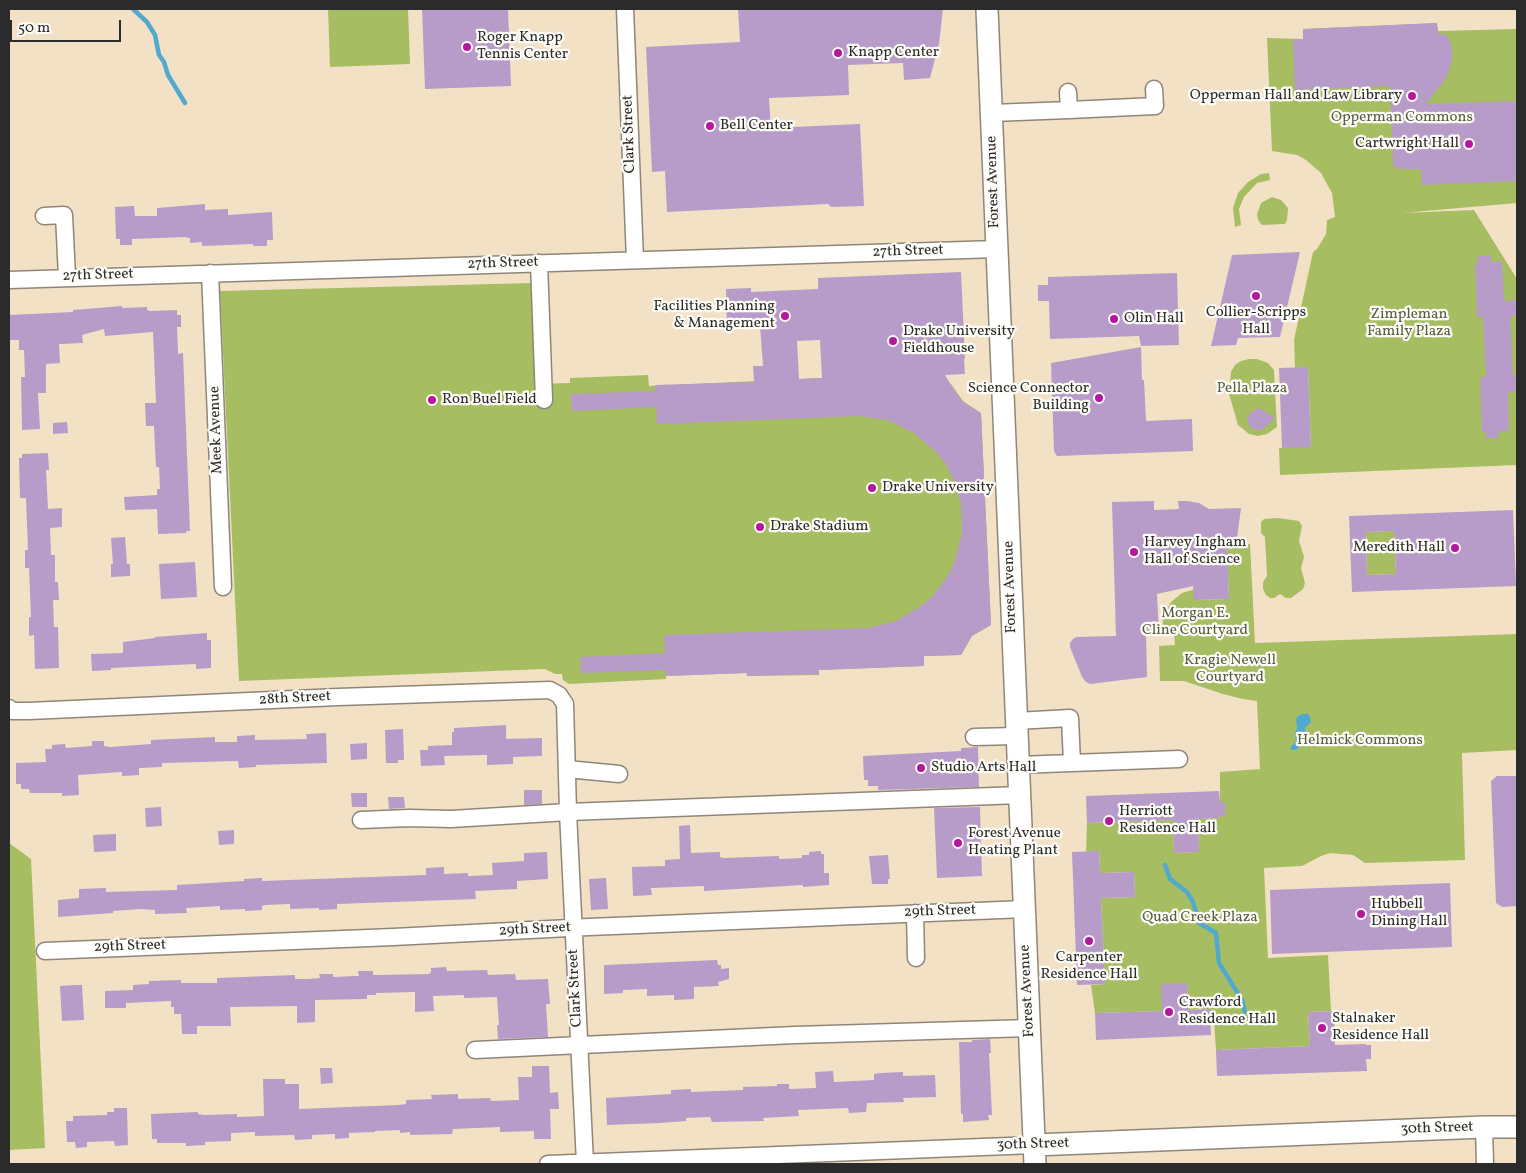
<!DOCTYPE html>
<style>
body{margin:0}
#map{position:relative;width:1526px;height:1173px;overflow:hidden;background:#f3e1c6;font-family:Vollkorn,serif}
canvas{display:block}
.frame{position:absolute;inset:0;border:10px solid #2b2b2b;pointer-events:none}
.scale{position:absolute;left:10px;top:20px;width:111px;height:22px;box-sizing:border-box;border:2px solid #2b2b2b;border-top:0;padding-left:6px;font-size:15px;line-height:18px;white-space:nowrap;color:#2b2b2b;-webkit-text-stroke:4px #fdfcf7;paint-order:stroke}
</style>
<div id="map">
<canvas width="1526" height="1173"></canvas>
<div class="frame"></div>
<div class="scale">50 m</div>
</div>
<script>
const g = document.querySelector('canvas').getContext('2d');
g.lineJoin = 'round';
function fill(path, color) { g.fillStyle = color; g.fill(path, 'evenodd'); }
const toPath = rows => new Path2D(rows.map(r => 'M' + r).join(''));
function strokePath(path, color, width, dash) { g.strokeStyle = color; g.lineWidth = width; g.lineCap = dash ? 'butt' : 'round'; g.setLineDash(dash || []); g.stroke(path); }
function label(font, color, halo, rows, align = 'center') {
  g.font = font + ' Vollkorn,serif'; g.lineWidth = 4.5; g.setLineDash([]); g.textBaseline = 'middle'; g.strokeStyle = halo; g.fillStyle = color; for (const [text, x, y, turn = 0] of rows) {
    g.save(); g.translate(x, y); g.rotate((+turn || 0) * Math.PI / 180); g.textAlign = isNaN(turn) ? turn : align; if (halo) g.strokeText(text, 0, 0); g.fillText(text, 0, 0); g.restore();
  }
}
fill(toPath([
 [328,9,408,9,410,64,330,67],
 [1437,23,1438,31,1517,29,1517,203,1402,213,1474,210,1517,279,1517,465,1280,475,1279,448,1311,446,1308,367,1295,368,1294,340,1313,252,1317,249,1326,234,1327,220,1335,217,1332,193,1321,173,1306,160,1297,155,1272,151,1267,38,1303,39,1303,29],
 [1269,173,1270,180,1257,183,1244,197,1239,209,1241,225,1235,227,1233,208,1238,193,1248,182,1261,174],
 [1272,197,1281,200,1288,208,1287,220,1285,224,1262,225,1258,220,1257,214,1261,203],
 [533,283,538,384,570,383,570,378,648,375,649,386,822,378,924,385,951,384,963,401,981,413,991,625,972,636,961,655,924,656,924,666,819,670,819,675,747,676,746,673,666,676,666,679,569,684,563,680,562,674,555,674,545,669,239,681,220,291],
 [1249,359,1257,359,1268,363,1274,370,1277,427,1267,434,1258,436,1249,434,1238,425,1229,394,1231,372,1235,365,1241,361],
 [1278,518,1299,521,1302,526,1299,541,1304,557,1301,568,1305,583,1303,589,1291,598,1286,598,1280,594,1274,598,1270,598,1266,595,1263,589,1263,582,1267,576,1265,537,1261,533,1261,522,1264,519],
 [1394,531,1396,574,1367,575,1366,532],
 [1250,544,1255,643,1517,634,1517,750,1462,753,1465,860,1365,863,1353,855,1330,853,1321,856,1302,866,1264,868,1268,958,1328,955,1331,1011,1308,1012,1310,1046,1216,1050,1214,1021,1210,1021,1210,1009,1188,1010,1187,983,1162,1011,1095,1013,1091,985,1105,984,1101,898,1135,897,1134,872,1100,873,1099,851,1086,852,1087,823,1173,820,1174,853,1199,852,1198,819,1220,818,1220,816,1225,816,1225,803,1220,802,1220,772,1260,769,1257,701,1243,699,1223,694,1184,681,1160,681,1159,646,1175,645,1174,633,1161,633,1164,615,1171,602,1182,593,1196,589,1194,598,1196,600,1229,599,1227,546],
 [9,843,31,859,45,1148,9,1150]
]), '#a7bd62');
fill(toPath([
 [1302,714,1308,714,1310,717,1311,722,1305,728,1306,733,1310,739,1307,743,1300,745,1297,750,1292,750,1290,748,1296,741,1295,733,1297,728,1296,719,1298,716]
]), '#51a9ce');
strokePath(toPath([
 [133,9,147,22,155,35,159,55,164,62,168,75,185,103],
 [1165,865,1170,879,1187,892,1193,902,1199,923,1216,933,1219,963,1242,1000,1245,1012]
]), '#51a9ce', 4.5);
fill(toPath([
 [422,9,508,9,511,86,425,89],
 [738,9,943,9,939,44,930,78,904,80,903,63,848,65,849,95,769,98,771,128,860,124,864,206,831,207,828,204,667,212,665,171,652,172,646,47,740,42],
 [1437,23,1438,34,1445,34,1449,39,1452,49,1452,60,1446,78,1426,104,1517,101,1517,181,1422,185,1421,169,1399,169,1393,165,1390,86,1295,90,1293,39,1303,39,1303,29],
 [205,204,205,210,228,209,228,215,272,212,273,240,267,240,267,246,253,246,253,244,202,246,202,242,190,243,190,238,187,238,187,237,132,239,132,245,120,245,120,239,116,239,115,207,134,206,135,216,157,216,157,208],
 [1300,252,1280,337,1238,338,1236,345,1211,346,1232,255],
 [1478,256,1491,256,1491,262,1502,261,1504,301,1517,300,1517,316,1510,317,1513,375,1517,375,1517,391,1508,392,1509,431,1498,431,1499,438,1486,438,1486,432,1482,432,1480,377,1486,377,1483,317,1477,317,1475,263,1478,262],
 [961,272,965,359,964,359,965,374,945,375,956,393,963,402,981,413,991,625,972,636,961,655,924,656,924,666,819,670,819,674,747,676,747,673,666,676,666,670,581,673,580,657,665,653,664,635,868,628,896,621,921,606,932,597,949,574,955,561,962,532,961,503,952,476,945,463,936,452,914,433,888,420,859,416,657,424,656,407,572,411,571,394,656,391,655,385,754,382,753,366,763,366,760,326,727,328,726,289,751,288,751,292,818,289,818,278],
 [820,340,822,378,799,379,797,341],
 [1177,273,1179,345,1141,346,1139,336,1050,339,1049,301,1038,301,1038,285,1048,285,1048,277],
 [122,306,122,308,147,307,147,310,150,311,177,310,177,315,181,315,181,327,177,327,178,352,178,354,183,353,190,531,186,531,186,533,158,534,157,509,125,510,125,509,124,497,157,495,157,489,160,489,159,467,156,467,154,426,146,426,145,403,156,403,153,332,105,336,104,329,82,335,83,343,59,344,60,363,46,364,46,393,38,393,40,429,22,430,21,377,25,377,24,350,19,350,19,340,9,340,9,315,73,312,73,310],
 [1141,347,1142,380,1144,380,1146,421,1192,419,1193,451,1057,456,1054,451,1051,363],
 [1308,367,1311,447,1282,448,1279,368],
 [1256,409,1261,409,1275,418,1263,429,1259,430,1251,428,1247,420,1248,415],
 [67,422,68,433,53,434,53,423],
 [48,453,49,470,46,470,48,509,62,508,62,527,50,528,51,555,55,555,55,582,58,582,59,600,53,600,54,627,58,627,59,668,35,669,34,635,29,636,29,617,31,617,29,568,25,568,25,550,28,550,26,499,25,498,20,498,19,458,22,458,22,454],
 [1154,501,1154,510,1179,509,1178,501,1187,501,1199,503,1209,509,1241,508,1236,546,1227,546,1229,599,1194,600,1193,586,1157,594,1159,635,1146,635,1147,677,1090,684,1086,682,1082,677,1070,647,1070,643,1073,639,1076,637,1116,636,1112,502],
 [1513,510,1516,586,1352,592,1349,516],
 [1394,531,1396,574,1367,575,1366,532],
 [125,537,127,564,130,564,130,576,111,577,111,564,113,564,111,538],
 [195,562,197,597,161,599,159,564],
 [207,633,207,640,211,640,211,668,196,669,196,664,111,668,111,670,92,671,91,654,123,653,123,642,155,638,155,637],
 [506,725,506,739,542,738,542,756,513,757,513,764,487,765,487,755,444,756,445,765,421,766,420,750,428,750,428,746,452,745,452,732,454,732,454,728],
 [403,729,404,760,398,760,398,763,386,763,385,730],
 [326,733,327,763,256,765,256,767,239,768,238,761,162,763,162,767,139,768,139,775,122,776,122,772,78,775,79,795,62,796,62,793,30,793,29,789,21,789,21,784,16,784,16,763,46,762,45,749,52,749,52,745,65,744,66,748,92,746,92,741,104,741,104,746,110,747,151,744,151,740,215,737,215,742,237,742,237,736,255,735,255,740,307,739,306,734],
 [367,743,367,759,351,760,350,744],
 [978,747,979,787,878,790,878,786,868,786,868,780,864,780,863,756,961,751,961,748],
 [1497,776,1517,776,1517,906,1502,907,1496,903,1491,781],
 [524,790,542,790,542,804,524,805],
 [1219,791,1220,802,1225,802,1225,816,1220,816,1220,818,1198,819,1199,852,1174,853,1173,820,1087,823,1086,796],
 [351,793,367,793,367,807,352,807],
 [388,797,404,797,405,808,389,809],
 [161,807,162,826,146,827,145,808],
 [980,807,982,876,937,878,934,808],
 [690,825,691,853,720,852,720,857,724,858,779,856,779,859,802,858,802,855,809,855,809,852,821,851,821,854,824,854,824,873,829,873,829,885,803,887,803,885,704,891,704,886,651,888,652,895,633,896,632,867,665,866,665,860,680,859,679,826],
 [234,830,234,844,219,845,218,831],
 [116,834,116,851,94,852,93,835],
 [1099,851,1100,873,1134,872,1135,897,1101,898,1105,984,1077,985,1072,852],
 [547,852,548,879,517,881,517,889,475,891,476,899,337,904,337,909,319,910,319,908,290,909,290,904,266,905,262,906,262,910,245,911,245,909,220,910,220,906,186,908,187,913,155,914,155,910,140,909,113,911,113,913,58,917,58,900,79,898,79,889,106,888,106,892,177,890,177,885,244,881,244,879,262,878,262,881,426,875,426,868,444,867,444,874,468,873,468,876,493,875,492,863,524,861,524,853],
 [888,855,890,879,888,879,888,884,872,884,869,856],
 [606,878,608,909,591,910,589,879],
 [1450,883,1452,947,1272,954,1270,890],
 [717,960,718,965,721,965,721,969,729,968,729,979,718,982,719,986,694,987,694,999,674,1000,674,995,647,996,647,989,623,990,623,993,604,994,604,965],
 [446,967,447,971,487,970,488,975,515,974,516,980,548,979,550,1004,546,1004,548,1037,498,1039,497,1025,499,1025,497,997,464,998,464,995,433,996,434,1011,415,1012,415,992,376,993,376,995,367,995,367,999,315,1000,315,1022,297,1023,297,1006,230,1007,231,1026,197,1026,197,1034,182,1034,181,1014,174,1014,174,1007,171,1007,171,1001,126,1003,126,1008,105,1008,105,991,133,990,133,985,149,984,149,981,181,980,181,983,217,983,217,978,295,975,295,979,308,979,320,978,319,974,333,974,333,977,357,976,359,976,358,971,373,971,373,975,376,975,429,974,431,972,431,968],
 [1187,983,1188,1010,1210,1009,1211,1035,1096,1040,1095,1013,1162,1011,1161,984],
 [75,985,82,985,84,1020,62,1021,60,986],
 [1334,1011,1335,1045,1366,1044,1366,1045,1371,1045,1371,1059,1366,1059,1367,1071,1217,1076,1216,1050,1310,1046,1308,1012],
 [990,1039,991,1053,989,1053,992,1115,988,1115,989,1120,963,1122,963,1114,961,1114,959,1042,972,1042,972,1040],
 [532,1066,549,1066,550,1093,558,1092,559,1109,550,1109,551,1139,534,1139,534,1131,500,1132,500,1127,453,1129,452,1134,410,1135,410,1132,400,1133,400,1130,375,1131,375,1132,349,1133,349,1138,335,1139,335,1134,312,1135,312,1139,295,1140,294,1135,255,1136,255,1132,231,1133,231,1141,205,1142,205,1145,186,1146,186,1143,157,1143,157,1139,152,1139,151,1114,198,1112,198,1114,204,1115,237,1114,237,1117,264,1116,263,1079,285,1079,285,1084,299,1084,299,1109,399,1105,406,1104,406,1100,432,1099,431,1095,458,1094,458,1099,490,1098,491,1101,519,1100,518,1077,532,1077],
 [320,1068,332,1068,333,1083,321,1084],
 [833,1071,834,1082,874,1080,874,1074,881,1073,903,1072,903,1076,935,1075,936,1097,903,1098,904,1102,867,1103,866,1112,849,1113,848,1108,798,1110,799,1116,763,1118,764,1121,712,1122,710,1117,686,1118,686,1121,660,1123,607,1125,606,1098,671,1094,671,1090,691,1089,691,1092,743,1090,743,1087,777,1086,777,1084,789,1084,789,1089,816,1088,815,1072],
 [114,1108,127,1108,128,1145,115,1146,114,1141,87,1142,87,1147,76,1148,75,1142,67,1142,66,1121,73,1121,73,1116,107,1115,107,1112,114,1112]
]), '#b79cc9');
const minor = toPath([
 [625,9,635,260],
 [1069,110,1155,106,1154,89],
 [992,113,1069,110,1068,92],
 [44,216,64,215,67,277],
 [539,263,544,400],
 [210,273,223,587],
 [9,280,997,249],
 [9,708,12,711,29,711,338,697,550,690,559,695,565,704,568,812,585,1163],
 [1016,721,1070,718,1072,763],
 [974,737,1017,736],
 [1018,765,1179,759],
 [567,769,619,774],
 [361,820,409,818,451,819,568,812,1020,795],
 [915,913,916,958],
 [45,951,393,937,589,927,1025,909],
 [475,1050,795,1035,1030,1028],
 [1484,1127,1485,1164],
 [548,1164,1034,1145]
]);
const major = toPath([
 [987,9,1035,1164],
 [1034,1145,1484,1127,1517,1127]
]);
strokePath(minor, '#8f8678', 19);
strokePath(major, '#8f8678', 24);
strokePath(minor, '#fff', 16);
strokePath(major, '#fff', 21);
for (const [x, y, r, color] of [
 [467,47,5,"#b5179e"],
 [838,53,5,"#b5179e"],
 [1412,96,5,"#b5179e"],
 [710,126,5,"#b5179e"],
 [1469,144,5,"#b5179e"],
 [1256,296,5,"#b5179e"],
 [785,316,5,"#b5179e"],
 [1114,319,5,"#b5179e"],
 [893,341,5,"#b5179e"],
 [1099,398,5,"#b5179e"],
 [432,400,5,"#b5179e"],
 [872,488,5,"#b5179e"],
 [760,527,5,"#b5179e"],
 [1455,548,5,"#b5179e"],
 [1134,552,5,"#b5179e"],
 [921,768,5,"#b5179e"],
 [1109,821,5,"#b5179e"],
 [958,843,5,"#b5179e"],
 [1361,914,5,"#b5179e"],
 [1089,941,5,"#b5179e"],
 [1169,1012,5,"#b5179e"],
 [1322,1028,5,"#b5179e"]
]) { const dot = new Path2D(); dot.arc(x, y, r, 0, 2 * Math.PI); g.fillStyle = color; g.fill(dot); strokePath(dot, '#fdfcf7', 2); }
label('15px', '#2b2b2b', '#fdfcf7', [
 ["Roger Knapp",477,38],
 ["Tennis Center",477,55],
 ["Knapp Center",848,53],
 ["Opperman Hall and Law Library",1402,96,"right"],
 ["Bell Center",720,126],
 ["Cartwright Hall",1459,144,"right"],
 ["Facilities Planning",775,307,"right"],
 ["& Management",775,324,"right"],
 ["Collier-Scripps",1256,313,"center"],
 ["Hall",1256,330,"center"],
 ["Olin Hall",1124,319],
 ["Drake University",903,332],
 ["Fieldhouse",903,349],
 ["Science Connector",1089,389,"right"],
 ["Building",1089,406,"right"],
 ["Ron Buel Field",442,400],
 ["Drake University",882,488],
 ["Drake Stadium",770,527],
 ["Harvey Ingham",1144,543],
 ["Hall of Science",1144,560],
 ["Meredith Hall",1445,548,"right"],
 ["Studio Arts Hall",931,768],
 ["Herriott",1119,812],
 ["Residence Hall",1119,829],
 ["Forest Avenue",968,834],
 ["Heating Plant",968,851],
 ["Hubbell",1371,905],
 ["Dining Hall",1371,922],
 ["Carpenter",1089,958,"center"],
 ["Residence Hall",1089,975,"center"],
 ["Crawford",1179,1003],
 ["Residence Hall",1179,1020],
 ["Stalnaker",1332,1019],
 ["Residence Hall",1332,1036]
], 'left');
label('15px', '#565e3e', '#fdfcf7', [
 ["Opperman Commons",1402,118],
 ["Zimpleman",1409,315],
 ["Family Plaza",1409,332],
 ["Pella Plaza",1252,389],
 ["Morgan E.",1195,614],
 ["Cline Courtyard",1195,631],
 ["Kragie Newell",1230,661],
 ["Courtyard",1230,678],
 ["Helmick Commons",1360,741],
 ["Quad Creek Plaza",1200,918]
]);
label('15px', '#2b2b2b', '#fdfcf7', [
 ["Clark Street",630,134,-92],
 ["Forest Avenue",994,182,-92],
 ["27th Street",908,252,-2],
 ["27th Street",503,264,-2],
 ["27th Street",98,276,-2],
 ["Meek Avenue",217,430,-92],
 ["Forest Avenue",1011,587,-92],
 ["28th Street",295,699,-3],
 ["29th Street",940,912,-2],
 ["29th Street",535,930,-3],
 ["29th Street",130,947,-2],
 ["Clark Street",576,988,-93],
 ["Forest Avenue",1028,991,-93],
 ["30th Street",1437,1129,-2],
 ["30th Street",1033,1145,-2]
]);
</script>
